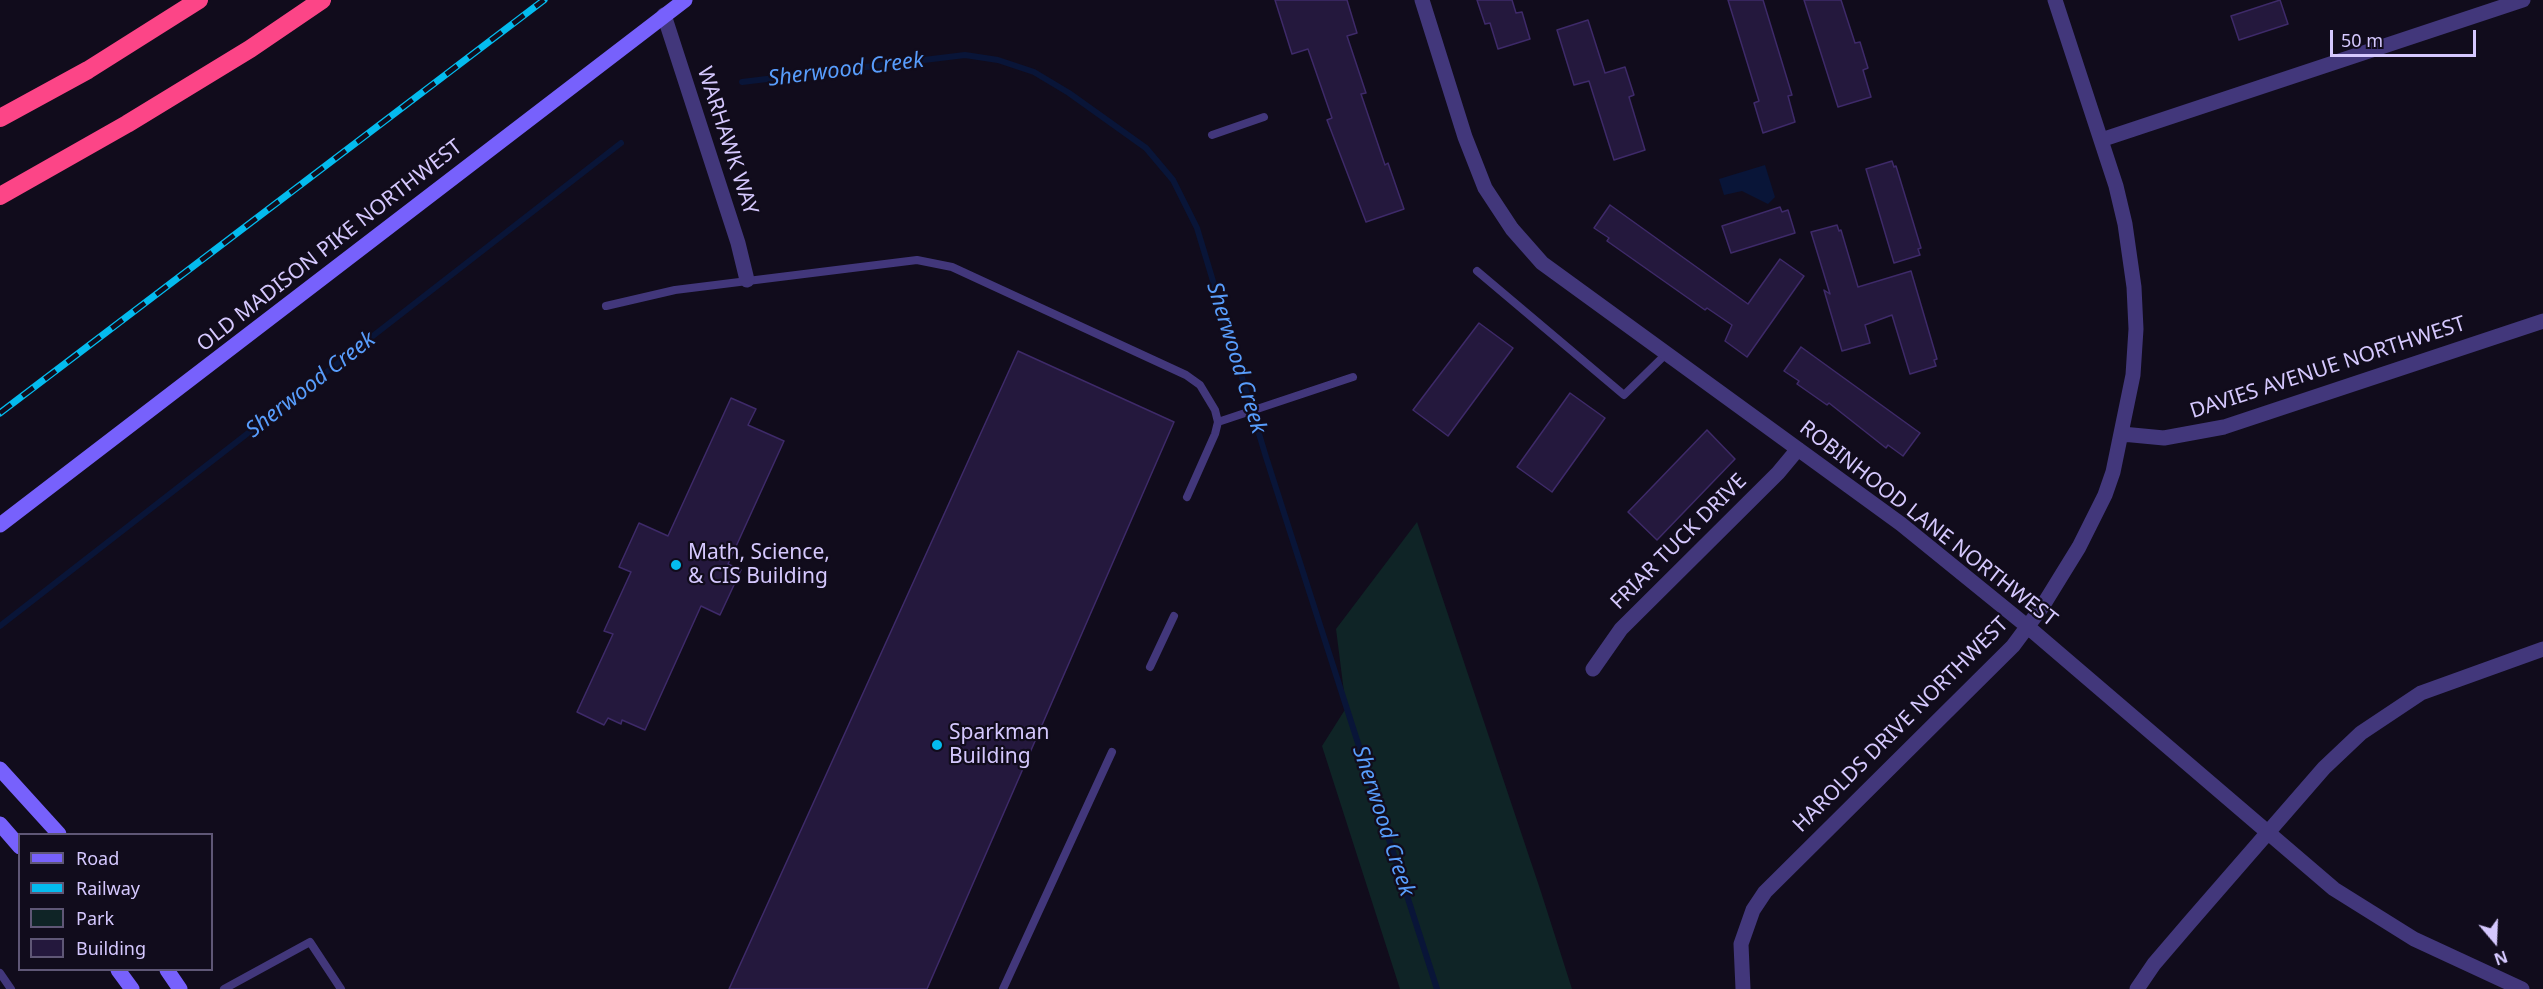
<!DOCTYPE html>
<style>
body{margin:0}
#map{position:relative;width:2543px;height:989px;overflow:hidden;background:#110c1c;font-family:"Noto Sans",sans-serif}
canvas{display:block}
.legend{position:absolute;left:18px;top:833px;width:195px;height:138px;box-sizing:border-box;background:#110c1c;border:2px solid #5f5776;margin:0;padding:8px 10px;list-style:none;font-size:18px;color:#d5c8fe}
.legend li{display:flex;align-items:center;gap:12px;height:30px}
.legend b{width:30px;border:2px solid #5f5776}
.north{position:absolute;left:2465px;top:911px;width:60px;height:60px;-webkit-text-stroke:4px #110c1c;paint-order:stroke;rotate:161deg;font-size:16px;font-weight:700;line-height:24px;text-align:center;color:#d5c8fe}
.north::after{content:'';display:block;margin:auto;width:21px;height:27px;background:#d5c8fe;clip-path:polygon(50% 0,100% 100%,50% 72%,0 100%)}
.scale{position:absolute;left:2330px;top:30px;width:146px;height:27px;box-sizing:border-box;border:3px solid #d5c8fe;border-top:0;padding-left:8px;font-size:18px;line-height:21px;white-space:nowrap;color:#d5c8fe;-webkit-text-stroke:4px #110c1c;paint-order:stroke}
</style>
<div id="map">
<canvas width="2543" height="989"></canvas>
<ul class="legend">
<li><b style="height:8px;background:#7761fc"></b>Road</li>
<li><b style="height:8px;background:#04bbee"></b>Railway</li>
<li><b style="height:16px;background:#0f2426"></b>Park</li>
<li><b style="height:16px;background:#24183d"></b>Building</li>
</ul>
<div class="north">N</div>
<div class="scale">50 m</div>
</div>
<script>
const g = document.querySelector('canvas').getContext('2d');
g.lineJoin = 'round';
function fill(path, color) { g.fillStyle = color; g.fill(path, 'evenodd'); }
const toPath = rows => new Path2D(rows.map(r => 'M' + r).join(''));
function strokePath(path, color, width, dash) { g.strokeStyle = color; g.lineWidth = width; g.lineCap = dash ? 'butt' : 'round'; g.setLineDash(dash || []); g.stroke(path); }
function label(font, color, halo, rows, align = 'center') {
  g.font = font + ' "Noto Sans",sans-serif'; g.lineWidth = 4.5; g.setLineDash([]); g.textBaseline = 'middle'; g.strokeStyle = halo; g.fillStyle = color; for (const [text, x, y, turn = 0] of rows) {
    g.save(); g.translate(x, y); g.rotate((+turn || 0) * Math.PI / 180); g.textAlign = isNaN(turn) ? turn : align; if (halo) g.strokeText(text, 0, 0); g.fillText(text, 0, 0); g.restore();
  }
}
fill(toPath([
 [1417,522,1541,892,1572,989,1400,989,1322,746,1346,708,1336,629]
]), '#0f2426');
fill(toPath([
 [1765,165,1775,197,1768,204,1742,191,1724,195,1719,179]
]), '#091538');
strokePath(toPath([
 [742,82,965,55,998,60,1034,72,1069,93,1146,148,1173,180,1197,228,1266,457,1437,989],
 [0,626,621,143]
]), '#091538', 6);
const building = toPath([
 [1275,0,1347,0,1357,33,1347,36,1366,93,1361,94,1385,165,1388,163,1404,209,1366,222,1327,120,1332,118,1308,49,1292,54,1275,0],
 [1477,0,1512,0,1516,13,1522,12,1530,39,1498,49,1490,23,1485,24,1477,0],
 [1728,0,1763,0,1792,95,1788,96,1795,122,1763,133,1754,103,1759,101,1728,0],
 [1804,0,1841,0,1855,43,1860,42,1868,68,1863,70,1871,97,1838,107,1804,0],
 [2280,0,2288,24,2239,40,2231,16,2280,0],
 [1588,20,1605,73,1625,67,1634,95,1629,97,1645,150,1614,160,1589,81,1574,85,1557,30,1588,20],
 [1892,161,1894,167,1896,166,1921,248,1918,249,1920,255,1894,263,1866,169,1892,161],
 [1610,205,1748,304,1780,259,1804,276,1747,357,1725,341,1732,325,1707,308,1705,310,1607,241,1609,238,1594,228,1610,205],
 [1780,207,1782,212,1788,210,1795,233,1731,253,1722,226,1780,207],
 [1837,225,1839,231,1841,230,1858,287,1911,271,1937,359,1934,360,1936,366,1910,374,1892,315,1865,325,1870,343,1842,351,1824,290,1830,294,1811,232,1837,225],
 [1479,323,1513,348,1448,436,1413,410,1479,323],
 [1801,347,1920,433,1903,456,1888,445,1886,448,1829,403,1827,405,1797,384,1799,381,1784,371,1801,347],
 [1018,351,1174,422,927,989,729,989,1018,351],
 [1570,393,1605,418,1552,492,1517,467,1570,393],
 [731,398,756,409,748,425,784,441,728,564,741,570,720,615,701,606,645,730,622,720,621,724,608,718,604,725,577,712,613,634,604,631,631,572,619,567,639,523,668,536,731,398],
 [1707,430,1735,459,1657,540,1628,512,1707,430]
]);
fill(building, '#24183d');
strokePath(building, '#3e2a69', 1.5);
strokePath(toPath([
 [1212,135,1264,117],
 [1477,271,1624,395,1666,354],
 [606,306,675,290,917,260,952,267,1186,375,1200,385,1215,410,1218,422,1215,434,1187,497],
 [1218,422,1353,377],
 [1150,667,1174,616],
 [0,973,11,989],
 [224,989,310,942,341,989],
 [1003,989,1112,752]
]), '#42377b', 8);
strokePath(toPath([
 [1422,0,1465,137,1485,188,1512,229,1542,263,1901,524,2028,627,2334,889,2414,939,2522,989],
 [664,15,738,243,747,280],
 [2101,140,2523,0],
 [2122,434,2164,438,2224,427,2543,321],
 [1593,669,1621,629,1778,473,1798,449],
 [1743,989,1741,944,1753,910,1765,892,2013,646,2042,607,2079,547,2105,495,2113,472,2133,375,2136,329,2134,287,2125,224,2116,186,2055,0],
 [2137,989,2154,964,2190,922,2324,768,2361,733,2421,693,2543,649]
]), '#42377b', 15);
strokePath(toPath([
 [0,525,685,0],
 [0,769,59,834],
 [0,824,20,847],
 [118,970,132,989],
 [167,970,180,989]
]), '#7761fc', 15);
strokePath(toPath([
 [0,118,88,70,199,0],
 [0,196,127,124,250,49,322,0]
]), '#fc4587', 18);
const rail = toPath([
 [0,413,544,0]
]);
strokePath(rail, '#04bbee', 7);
strokePath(rail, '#110c1c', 4.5, [14]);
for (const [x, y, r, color] of [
 [676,565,6,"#04bbee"],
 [937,745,6,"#04bbee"]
]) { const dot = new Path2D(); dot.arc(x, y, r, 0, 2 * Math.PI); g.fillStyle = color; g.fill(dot); strokePath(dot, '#110c1c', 2); }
label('21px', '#d5c8fe', '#110c1c', [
 ["WARHAWK WAY",727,141,72],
 ["OLD MADISON PIKE NORTHWEST",330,246,-38],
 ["DAVIES AVENUE NORTHWEST",2328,368,-18],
 ["ROBINHOOD LANE NORTHWEST",1928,524,38],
 ["FRIAR TUCK DRIVE",1679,542,-45],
 ["HAROLDS DRIVE NORTHWEST",1901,725,-45]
]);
label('21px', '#d5c8fe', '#110c1c', [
 ["Math, Science,",688,553],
 ["& CIS Building",688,577],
 ["Sparkman",949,733],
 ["Building",949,757]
], 'left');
label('italic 22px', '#589dfc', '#110c1c', [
 ["Sherwood Creek",846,70,-7],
 ["Sherwood Creek",1236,358,73],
 ["Sherwood Creek",311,385,-38],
 ["Sherwood Creek",1383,821,72]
]);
</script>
